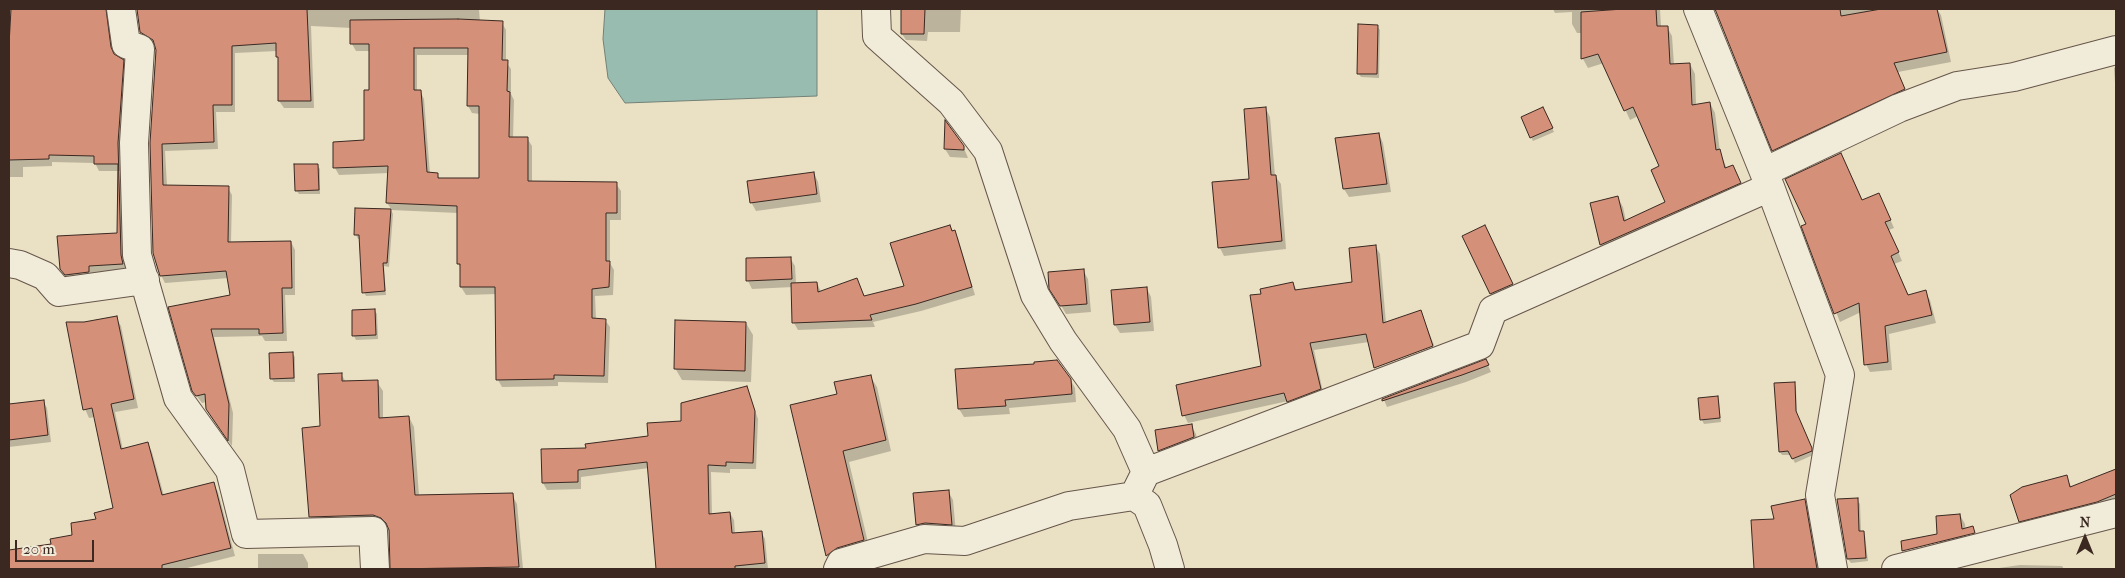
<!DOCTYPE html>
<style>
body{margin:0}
#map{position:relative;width:2125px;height:578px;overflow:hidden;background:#eae0c4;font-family:"IM FELL French Canon",serif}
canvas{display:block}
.frame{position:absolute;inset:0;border:10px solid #3a2821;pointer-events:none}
.north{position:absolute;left:2060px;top:513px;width:50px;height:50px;-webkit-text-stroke:4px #f1ebd9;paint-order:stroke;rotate:0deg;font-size:14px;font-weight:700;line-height:20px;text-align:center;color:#3a2821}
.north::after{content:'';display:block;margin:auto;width:18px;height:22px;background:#3a2821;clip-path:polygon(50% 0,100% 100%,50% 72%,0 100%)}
.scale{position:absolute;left:15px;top:540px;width:79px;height:22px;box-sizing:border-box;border:2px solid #3a2821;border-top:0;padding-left:6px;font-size:15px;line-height:18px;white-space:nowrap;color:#3a2821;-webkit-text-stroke:4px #f1ebd9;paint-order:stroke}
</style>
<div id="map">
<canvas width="2125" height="578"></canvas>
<div class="frame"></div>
<div class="north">N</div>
<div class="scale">20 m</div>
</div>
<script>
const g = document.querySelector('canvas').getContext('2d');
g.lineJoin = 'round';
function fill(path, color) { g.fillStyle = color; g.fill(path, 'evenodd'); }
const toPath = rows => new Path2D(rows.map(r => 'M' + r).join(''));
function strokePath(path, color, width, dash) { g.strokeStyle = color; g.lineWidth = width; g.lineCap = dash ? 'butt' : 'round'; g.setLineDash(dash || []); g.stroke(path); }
const water = toPath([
 [605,9,817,9,817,96,625,103,608,78,603,39,605,9]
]);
fill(water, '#98bdb0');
strokePath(water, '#728177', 1);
fill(toPath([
 [9,9,112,9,109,19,114,56,123,61,127,69,122,152,127,272,92,273,93,279,66,277,61,269,118,235,120,171,99,171,95,163,52,162,52,166,23,167,23,177,9,177],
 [138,9,479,9,480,22,502,23,506,30,506,62,511,69,511,94,514,100,513,139,527,138,532,146,532,182,616,184,621,191,621,220,610,220,610,263,614,270,613,295,595,296,596,320,605,320,610,327,608,383,558,382,558,386,502,387,498,380,497,294,466,295,461,287,461,269,458,263,458,213,391,210,393,214,389,267,384,266,386,295,366,296,364,292,361,239,358,239,356,235,357,209,392,210,387,203,389,173,339,175,335,168,365,142,371,91,371,51,356,51,352,44,352,28,311,26,314,108,284,108,279,101,279,60,277,51,235,53,235,112,216,112,218,149,165,151,167,186,228,188,232,195,231,243,291,242,295,250,295,295,285,295,287,341,265,341,262,336,214,337,233,413,232,446,211,417,207,409,206,402,202,403,193,391,170,308,231,296,229,278,165,283,161,275,157,50,155,45,146,40,141,32],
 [417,55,469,55,468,106,472,113,480,114,480,179,440,179,437,174,430,174,424,99,420,91,417,91],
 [903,9,961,9,960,32,928,32,927,41,906,40,902,34],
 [1553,9,1660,9,1661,27,1667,27,1672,36,1674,65,1690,64,1695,74,1696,105,1710,103,1715,113,1720,152,1727,169,1733,166,1745,192,1607,254,1601,245,1592,204,1618,198,1623,207,1626,221,1667,203,1661,167,1638,116,1630,120,1604,63,1588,68,1583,59,1583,33,1577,33,1572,24,1572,12,1555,13],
 [1715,9,1775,9,1777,15,1794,9,1903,9,1904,12,1922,9,1937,9,1941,15,1951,62,1898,72,1909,99,1779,159],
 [1377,26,1380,30,1379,78,1361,77,1358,73],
 [2116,67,2116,97,2114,68],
 [1266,109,1270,117,1275,176,1281,184,1286,249,1224,256,1220,248,1214,183,1250,180],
 [1545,113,1554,132,1533,141,1522,118],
 [1379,134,1383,143,1391,192,1349,197,1344,189],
 [963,146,968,158,950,157,945,149],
 [1845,162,1863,201,1879,195,1883,203,1894,228,1889,230,1902,261,1894,264,1909,296,1925,292,1930,300,1936,323,1889,334,1892,370,1870,372,1866,364,1861,312,1840,322,1803,227,1807,225],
 [317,165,320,169,320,194,299,194,296,190],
 [814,173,818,182,821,202,756,211,751,202],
 [950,226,958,238,975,295,921,311,873,322,875,327,798,330,794,323,793,287,752,289,748,281,790,258,795,266,796,284,817,283,821,292,857,279,865,297,905,287],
 [1489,235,1517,293,1495,302,1463,237],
 [1376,247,1380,254,1386,323,1421,312,1434,345,1376,367,1376,368,1369,342,1314,350,1324,397,1292,409,1288,401,1188,423,1184,415,1263,367,1262,295,1293,283,1297,291,1353,283],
 [1083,270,1088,279,1091,312,1066,314,1051,288],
 [1147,289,1151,297,1154,331,1120,333,1115,325],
 [375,311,377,314,378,339,356,340,354,336],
 [116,318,121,326,138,408,115,412,123,450,148,444,152,452,164,496,213,483,218,492,235,556,183,569,9,569,9,550,52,545,74,536,115,508,95,417,89,418,85,409,84,324],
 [746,323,753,335,751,382,682,380,675,368],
 [1434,347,1437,354,1380,376,1376,369],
 [292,353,295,357,295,382,274,382,271,378],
 [1486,361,1491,372,1466,382,1387,407,1384,400],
 [341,374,346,382,377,382,383,391,383,419,409,417,414,427,419,496,512,495,517,504,523,569,392,569,390,530,387,526,379,525,316,526,310,516,322,428],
 [870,376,877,387,891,451,849,462,870,551,834,566,827,555,791,405,838,395],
 [1070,379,1075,388,1076,402,1009,408,1010,414,964,417,959,409],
 [1794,383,1796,387,1797,416,1814,453,1813,455,1795,463,1791,455,1782,455,1780,452],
 [747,388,758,419,756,469,730,469,730,473,711,472,712,515,730,513,734,520,735,534,761,532,765,539,768,569,657,569,649,468,581,477,581,489,547,490,543,483,587,449,649,437,682,422],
 [1717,397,1719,401,1721,422,1704,424,1702,420,1699,399],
 [43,401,47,408,51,442,9,447,9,405],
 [1191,425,1196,434,1198,446,1164,458,1160,450],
 [2116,471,2116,507,2026,531,2020,521,2066,477,2072,488],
 [948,491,953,500,956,533,922,533,917,525],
 [1857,500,1860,504,1861,532,1863,532,1865,536,1868,561,1851,563,1848,559],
 [1804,501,1809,509,1820,569,1784,569,1773,506],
 [1960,515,1965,524,1967,544,1944,550,1939,542],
 [258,554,303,554,308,563,308,569,258,569],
 [2020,565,2062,566,2064,569,1992,569]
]), '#0003');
const building = toPath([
 [11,9,106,9,111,47,114,54,124,60,118,143,121,255,123,264,89,266,89,272,65,275,60,269,57,236,117,233,118,164,94,164,94,156,49,155,49,159,9,160,9,45,11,9],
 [137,9,307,9,311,101,278,101,278,57,276,57,276,43,232,46,232,105,213,105,214,142,162,144,163,185,229,186,228,242,291,241,292,288,282,288,283,333,259,334,259,329,211,329,229,404,228,441,206,409,205,394,196,396,192,391,168,307,230,295,226,271,160,276,153,253,150,143,156,50,153,40,140,32,137,9],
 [901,9,925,9,924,34,901,34,901,9],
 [1623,9,1656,9,1657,26,1668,26,1670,64,1690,63,1692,105,1710,102,1716,150,1720,149,1725,168,1733,165,1741,183,1600,245,1590,203,1618,196,1624,221,1665,202,1651,170,1659,166,1633,107,1624,111,1598,54,1581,59,1581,12,1623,9],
 [1715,9,1840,9,1841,16,1881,9,1937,9,1947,52,1894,63,1905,89,1772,151,1715,9],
 [458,19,503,21,502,60,508,60,507,91,510,92,509,137,528,137,528,181,617,182,617,213,606,213,606,261,610,261,609,287,592,289,592,318,606,319,604,376,554,375,554,379,496,380,495,287,460,287,460,264,457,264,457,206,386,203,388,166,333,168,333,142,364,140,364,90,369,90,369,44,350,44,350,20,458,19],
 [414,48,468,48,467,106,479,106,479,178,438,178,438,173,427,172,421,90,414,90,414,48],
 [1358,24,1378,25,1377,74,1357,74,1358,24],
 [1266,107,1271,175,1276,175,1282,241,1218,248,1212,182,1249,179,1244,109,1266,107],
 [1543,107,1553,128,1530,138,1521,117,1543,107],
 [945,120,964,146,964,150,944,149,945,120],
 [1379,133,1387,184,1343,189,1335,138,1379,133],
 [1841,153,1862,200,1879,193,1891,220,1885,222,1899,252,1891,256,1908,295,1926,290,1932,315,1885,326,1888,362,1864,365,1859,303,1834,314,1801,226,1806,224,1785,179,1841,153],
 [294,164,318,164,319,190,295,191,294,164],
 [814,172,817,194,750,203,747,181,814,172],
 [355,208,391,209,387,263,383,263,385,291,362,293,359,235,354,235,355,208],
 [950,225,952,231,955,230,972,287,916,304,870,315,872,320,792,323,791,283,817,282,818,292,857,278,864,296,904,286,890,243,950,225],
 [1485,225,1513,284,1490,294,1462,236,1485,225],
 [1376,245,1383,323,1421,310,1433,346,1374,368,1366,334,1310,343,1321,389,1287,402,1284,393,1182,416,1176,385,1261,366,1250,295,1261,294,1260,289,1293,282,1295,290,1352,282,1349,248,1376,245],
 [791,257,792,279,746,281,746,258,791,257],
 [1084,269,1087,304,1060,306,1049,289,1048,272,1084,269],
 [1147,287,1150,322,1114,325,1111,290,1147,287],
 [375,309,376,335,352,336,352,310,375,309],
 [117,316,134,399,111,404,121,449,148,442,162,495,214,482,231,548,162,565,162,569,9,569,9,550,51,544,50,539,72,535,71,523,96,519,94,513,113,508,92,408,83,410,66,322,84,322,117,316],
 [675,320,746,322,745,371,674,369,675,320],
 [293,352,294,378,270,379,269,353,293,352],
 [1486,359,1489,365,1462,375,1382,401,1382,399,1486,359],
 [1057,360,1071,379,1072,394,1005,400,1006,406,958,409,955,369,1034,364,1034,362,1057,360],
 [342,373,342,381,378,380,379,418,409,416,415,495,513,493,519,567,390,569,389,530,386,523,381,518,373,515,309,517,302,428,320,426,318,374,342,373],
 [871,375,886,440,843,451,864,540,837,548,826,556,790,405,837,394,834,382,871,375],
 [1795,382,1796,411,1812,448,1812,451,1792,459,1788,451,1779,452,1774,383,1795,382],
 [747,386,755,411,753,463,726,462,726,466,708,465,709,514,730,512,732,533,762,531,765,563,735,566,735,569,656,569,647,462,578,470,578,482,542,483,541,449,586,448,585,444,648,436,647,423,681,421,681,403,747,386],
 [1718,396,1720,418,1700,420,1698,398,1718,396],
 [44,400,48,435,9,440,9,404,44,400],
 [1192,424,1194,437,1158,451,1155,430,1192,424],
 [2116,469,2116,494,2097,502,2019,522,2010,495,2022,487,2067,475,2070,487,2116,469],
 [949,490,952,525,925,523,916,525,913,493,949,490],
 [1858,498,1859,531,1864,531,1866,558,1847,559,1837,499,1858,498],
 [1805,499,1817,569,1754,569,1751,520,1774,519,1771,506,1805,499],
 [1960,514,1962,529,1973,526,1975,533,1902,551,1901,541,1937,534,1936,516,1960,514]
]);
fill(building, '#d49078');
strokePath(building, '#3a2821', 1);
const minor = toPath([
 [121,9,126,44,140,49,134,143,137,255,178,398,230,470,246,534,373,531,375,569],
 [876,9,877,36,951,102,988,151,1035,295,1063,341,1127,429,1146,472],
 [1698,9,1770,187,1840,375,1820,495,1833,569],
 [1764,172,1899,108,1957,86,2014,77,2116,50],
 [9,263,20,265,45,276,59,292,145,280],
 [1134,496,1147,505,1163,545,1170,569],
 [838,569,841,563,924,539,965,541,1069,506,1134,496,1146,472,1480,345,1493,310,1770,187],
 [1896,569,2116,513]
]);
strokePath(minor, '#66564a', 30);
strokePath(minor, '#f1ebd9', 28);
</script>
